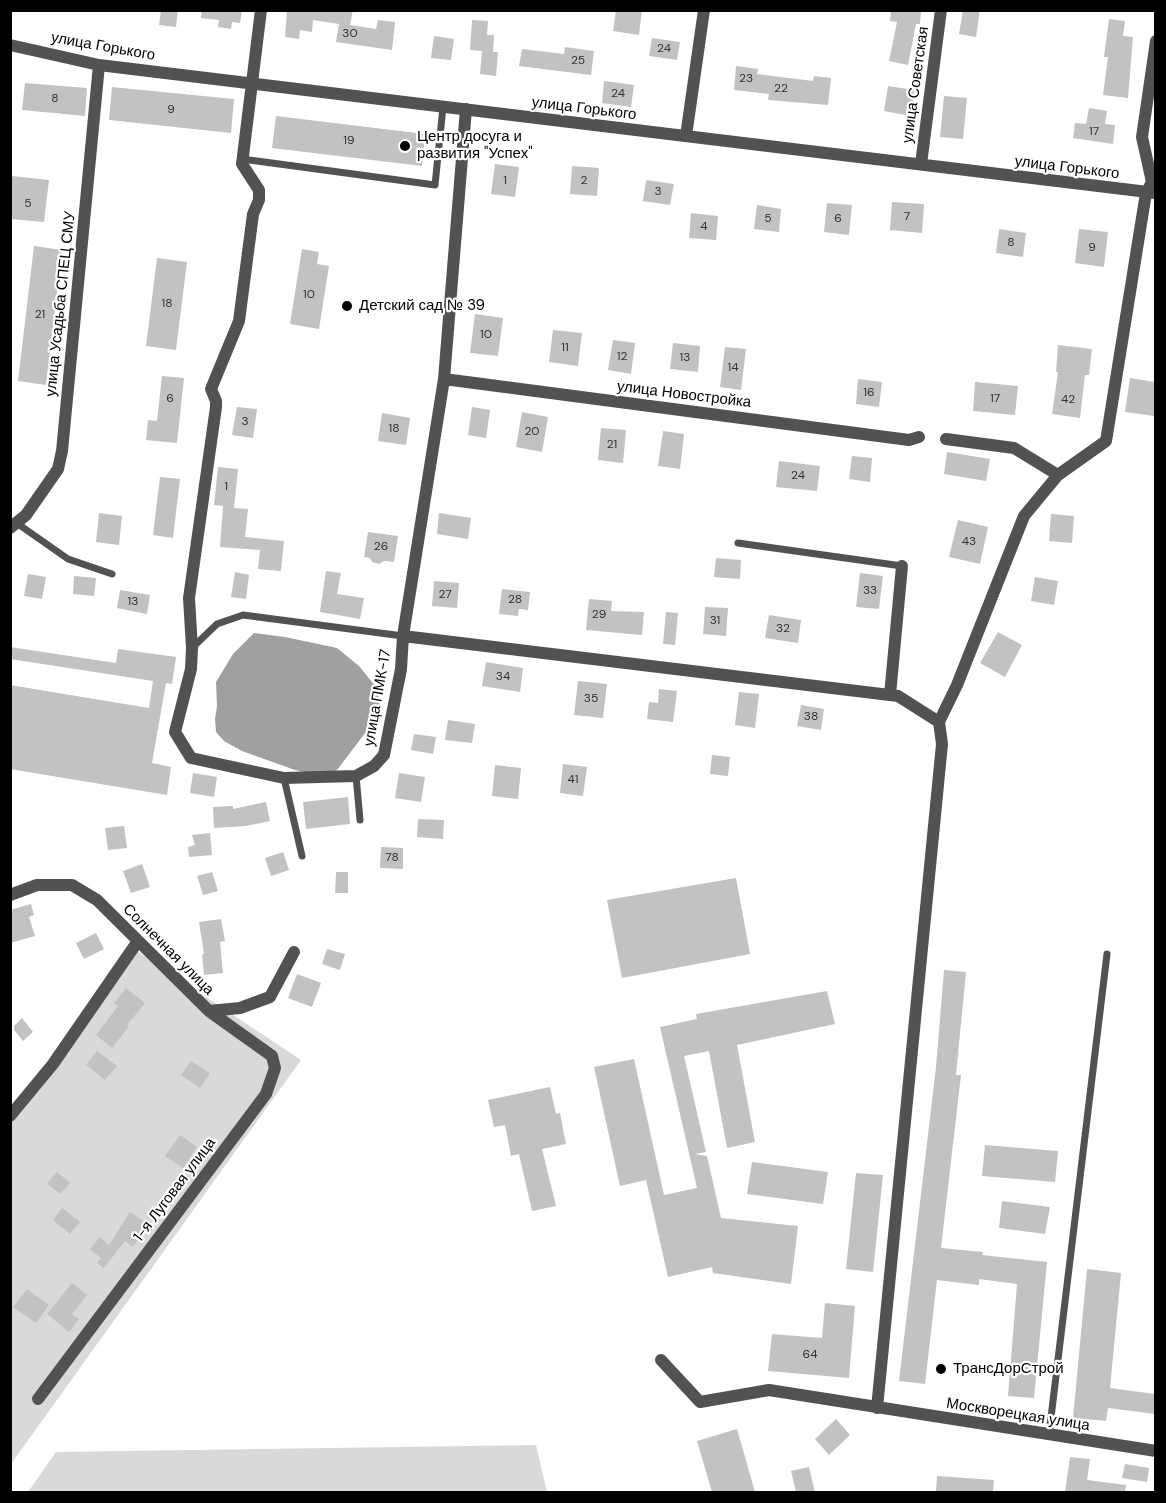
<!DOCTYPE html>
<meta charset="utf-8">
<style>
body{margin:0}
#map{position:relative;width:1166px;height:1503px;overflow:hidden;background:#fff;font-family:"DM Sans",sans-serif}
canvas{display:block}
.frame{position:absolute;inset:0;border:12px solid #000;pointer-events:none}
</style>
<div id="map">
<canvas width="1166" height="1503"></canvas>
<div class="frame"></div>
</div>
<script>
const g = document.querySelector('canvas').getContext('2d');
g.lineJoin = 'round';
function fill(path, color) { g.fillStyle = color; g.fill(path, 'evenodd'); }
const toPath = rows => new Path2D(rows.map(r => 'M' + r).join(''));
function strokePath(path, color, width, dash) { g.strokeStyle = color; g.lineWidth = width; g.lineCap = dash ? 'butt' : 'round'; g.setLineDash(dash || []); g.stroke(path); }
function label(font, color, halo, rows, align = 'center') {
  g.font = font + ' "DM Sans",sans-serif'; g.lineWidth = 4.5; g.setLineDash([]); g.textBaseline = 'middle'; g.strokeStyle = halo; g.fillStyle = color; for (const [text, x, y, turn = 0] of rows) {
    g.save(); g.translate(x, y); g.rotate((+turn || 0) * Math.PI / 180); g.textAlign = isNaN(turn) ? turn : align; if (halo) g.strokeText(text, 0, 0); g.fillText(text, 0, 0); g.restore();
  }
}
fill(toPath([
 [135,950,301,1060,11,1464,11,1118],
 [536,1445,547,1492,28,1492,56,1452]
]), '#d9d9d9');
fill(toPath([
 [254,633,285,637,337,648,359,666,376,687,380,702,375,720,337,770,327,774,312,774,295,770,242,751,224,741,216,732,215,719,217,706,216,682,233,654]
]), '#a0a0a0');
fill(toPath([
 [161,10,178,10,176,27,159,25],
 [202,10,242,10,240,23,232,22,231,29,218,27,219,20,201,18],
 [287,10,353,10,350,25,376,29,378,20,395,22,392,50,336,42,339,24,313,20,312,32,300,30,299,39,285,37],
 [616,10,642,10,639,35,613,31],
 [891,10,921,10,920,24,916,24,908,65,889,61,897,22,890,21],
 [963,10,980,10,976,37,959,34],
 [1109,19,1125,21,1123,36,1133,37,1128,98,1103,95,1108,57,1104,57],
 [472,20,488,21,487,35,494,35,493,52,498,52,496,76,480,74,482,51,470,50],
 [434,36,454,39,451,60,431,58],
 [652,38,680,42,677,60,649,56],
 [565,47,594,51,591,75,519,66,522,49,564,54],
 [736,66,758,69,757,74,813,81,814,76,831,78,828,105,768,100,769,94,734,90],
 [604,81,634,85,631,107,602,103],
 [25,83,87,88,85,116,22,110],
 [888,86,914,90,911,116,884,111],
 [112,87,234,99,231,133,109,120],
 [944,96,967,98,963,139,940,137],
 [1089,108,1107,111,1105,124,1115,125,1113,144,1073,138,1075,123,1086,124],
 [276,116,425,134,422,166,272,148],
 [495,164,519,167,515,197,491,194],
 [572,166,599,168,597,196,570,194],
 [12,176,49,180,44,222,10,219],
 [646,180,674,184,670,205,643,201],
 [892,202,924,204,922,233,890,230],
 [827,203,852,205,849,235,824,232],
 [757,205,781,209,779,232,754,229],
 [691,213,718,216,716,240,689,238],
 [999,229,1026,233,1023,257,996,253],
 [1079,229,1108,232,1104,267,1075,263],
 [34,246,62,250,46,385,18,381],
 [302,249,319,252,317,264,329,266,319,329,290,324],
 [157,258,187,262,176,350,146,346],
 [475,314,503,318,498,356,470,353],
 [553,330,582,333,578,366,549,362],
 [613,340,635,343,631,374,608,370],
 [673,343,700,346,698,372,670,369],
 [1058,345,1092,349,1089,375,1085,375,1080,418,1052,414,1058,372,1056,372],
 [725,347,746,349,741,390,720,387],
 [162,376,184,378,177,443,146,440,148,420,157,421],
 [1130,378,1155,382,1154,416,1125,412],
 [858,379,882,382,879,407,856,404],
 [975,382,1018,386,1015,415,973,411],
 [237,407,257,409,253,438,232,435],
 [472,407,490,410,486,438,468,435],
 [522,412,548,417,542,452,516,447],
 [382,413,410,418,406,445,378,441],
 [601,428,626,430,623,463,598,460],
 [663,431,684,434,680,469,658,466],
 [947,452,990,459,986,481,944,474],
 [852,456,872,458,870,482,849,479],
 [779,461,820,466,817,491,776,487],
 [218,467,238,469,234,508,248,509,245,537,284,541,281,571,258,569,260,550,220,547,223,506,214,505],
 [160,477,180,479,173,538,153,535],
 [99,513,122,516,119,545,96,542],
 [439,513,471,518,468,539,437,534],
 [1051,514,1074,516,1072,543,1049,541],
 [958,520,988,527,980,564,949,557],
 [368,532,398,536,394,562,384,561,379,564,372,562,370,558,364,557],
 [716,558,741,560,740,579,714,577],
 [326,571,341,573,337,594,364,598,360,619,320,612],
 [235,572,249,575,246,599,231,597],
 [860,573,883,576,879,609,856,607],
 [28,574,46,577,42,599,24,596],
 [74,576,96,578,94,596,73,594],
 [1035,577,1058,581,1054,605,1031,601],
 [434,581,459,583,457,608,432,606],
 [502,589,530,592,528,610,519,609,518,616,499,614],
 [120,590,150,595,147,614,117,608],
 [589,599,612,601,611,611,644,612,642,635,586,630],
 [705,607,728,608,726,636,703,634],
 [666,612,678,613,675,645,663,644],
 [769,615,801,620,798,643,765,638],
 [998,632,1022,645,1005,677,980,663],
 [10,647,116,663,118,649,176,657,172,684,166,683,152,763,171,767,167,795,10,769,10,685,149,708,153,681,10,659],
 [486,662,523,668,520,692,482,686],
 [578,681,607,684,603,718,574,715],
 [659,689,677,691,673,722,647,719,649,702,658,703],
 [739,692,759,694,755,728,735,725],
 [801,705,824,709,821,730,797,726],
 [448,720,475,724,472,743,445,740],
 [414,734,436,737,433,754,411,750],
 [712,755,730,757,728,776,710,774],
 [563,764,587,767,583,796,560,793],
 [495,765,521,768,518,799,492,796],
 [193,773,217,777,214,797,190,793],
 [399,773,425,777,421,802,395,798],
 [348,797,350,824,306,829,303,802],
 [266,802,270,821,246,826,214,828,213,807,233,806,233,809],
 [418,819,444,820,443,839,417,837],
 [124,826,127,848,108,850,105,828],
 [210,833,212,855,189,857,188,847,195,845,192,835],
 [381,847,403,848,403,869,380,868],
 [283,852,289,870,271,876,265,858],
 [142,864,150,887,131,893,123,871],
 [212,872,218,891,203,895,197,876],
 [336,872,348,872,348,893,335,893],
 [736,878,750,954,622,978,607,900],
 [31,904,34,915,29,917,35,936,10,943,10,910],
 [221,919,225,941,220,942,223,973,204,975,202,954,204,954,199,922],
 [96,933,104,949,84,959,76,943],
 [327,949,345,954,340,970,322,964],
 [944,970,966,972,956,1075,961,1075,941,1248,983,1252,982,1255,1047,1262,1034,1398,1008,1396,1017,1284,979,1279,979,1285,937,1280,925,1384,899,1381,936,1067],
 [297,974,321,983,312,1007,288,998],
 [126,988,145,1003,127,1025,129,1026,112,1048,96,1035,118,1006,114,1003],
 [827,991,835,1024,737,1045,755,1142,727,1148,709,1051,684,1056,706,1152,695,1154,707,1156,721,1218,798,1226,791,1284,713,1273,712,1267,668,1277,646,1180,620,1186,594,1067,634,1059,664,1195,697,1188,660,1027,697,1019,696,1014],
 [22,1018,33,1032,23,1041,14,1030,14,1026],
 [97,1051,117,1066,105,1080,86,1065],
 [191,1061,210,1073,200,1088,181,1075],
 [550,1087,556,1114,560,1113,566,1144,542,1149,556,1206,532,1211,519,1154,511,1156,505,1125,494,1127,488,1100],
 [180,1135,197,1147,183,1168,165,1156],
 [985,1145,1058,1151,1055,1182,982,1176],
 [752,1162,828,1172,823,1204,747,1194],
 [57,1172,70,1183,60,1194,47,1183],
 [856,1173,883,1175,873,1272,846,1269],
 [1002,1201,1050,1207,1045,1234,999,1228],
 [62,1208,80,1222,70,1234,53,1220],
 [130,1212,148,1224,133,1247,125,1241,104,1268,97,1263,101,1258,90,1249,100,1237,109,1245],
 [1087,1269,1121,1273,1110,1388,1155,1394,1155,1414,1108,1408,1106,1421,1073,1418],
 [72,1283,87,1295,72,1314,79,1319,69,1332,47,1314],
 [27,1289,49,1305,36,1323,13,1307],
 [825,1303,855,1306,849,1378,768,1371,772,1334,822,1338],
 [836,1419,850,1435,829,1455,815,1439],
 [737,1429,755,1492,712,1492,697,1441],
 [1070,1457,1090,1459,1087,1480,1126,1485,1125,1492,1065,1492],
 [1125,1464,1149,1468,1147,1482,1122,1478],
 [809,1467,815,1492,796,1492,791,1471],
 [937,1476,994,1480,993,1492,936,1492]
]), '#c2c2c2');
strokePath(toPath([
 [242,159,435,185,443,107],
 [18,524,68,559,112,574],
 [738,543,902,566],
 [192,648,217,624,243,615,403,636],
 [356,776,360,820],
 [284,778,302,856],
 [1049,1434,1107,954]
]), '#525252', 7);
strokePath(toPath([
 [261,10,242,164,259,190,259,200,253,214,239,321,211,389,216,401,216,407,189,598,192,648,191,669,175,732,191,758,284,778,356,776,374,766,384,755,401,669,403,636,444,379,466,109],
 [10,45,99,65,1156,193],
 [686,136,704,10],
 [921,164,941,10],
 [444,379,909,440,919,437],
 [946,439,1014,448,1058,475],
 [10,528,26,515,58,469,62,451,99,65],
 [403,636,898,696,939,722],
 [890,695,902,566],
 [10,895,37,885,72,885,97,900,209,1011,272,1056,275,1068,266,1094,38,1399],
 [209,1011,240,1008,270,997,294,952],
 [10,1116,53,1064,138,941],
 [661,1360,700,1402,769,1390,1156,1451],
 [877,1408,942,744,939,722,957,685,1024,516,1058,475,1106,441,1146,193,1152,182,1142,137,1156,41]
]), '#525252', 12);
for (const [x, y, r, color] of [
 [405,146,6,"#000"],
 [347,306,6,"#000"],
 [941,1369,6,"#000"]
]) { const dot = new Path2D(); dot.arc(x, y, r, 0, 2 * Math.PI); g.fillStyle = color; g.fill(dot); strokePath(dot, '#fff', 2); }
label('12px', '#303030', null, [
 ["30",350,34],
 ["24",664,49],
 ["25",578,61],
 ["23",746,79],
 ["22",781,89],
 ["24",618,94],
 ["8",55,99],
 ["9",171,110],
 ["17",1094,132],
 ["19",349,141],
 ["1",505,181],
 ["2",584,181],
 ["3",658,192],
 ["5",28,204],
 ["7",907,217],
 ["5",768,219],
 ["6",838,219],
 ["4",704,227],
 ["8",1011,243],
 ["9",1092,248],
 ["10",309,295],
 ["18",167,304],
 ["21",40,315],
 ["10",486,335],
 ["11",565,348],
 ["12",622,357],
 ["13",685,358],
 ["14",733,368],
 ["16",869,393],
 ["6",170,399],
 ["17",995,399],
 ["42",1068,400],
 ["3",245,422],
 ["18",394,429],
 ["20",532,432],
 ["21",612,445],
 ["24",798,476],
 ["1",226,487],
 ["43",969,542],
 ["26",381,547],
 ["33",870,591],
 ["27",445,595],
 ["28",515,600],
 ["13",133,602],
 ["29",599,615],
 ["31",715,621],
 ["32",783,629],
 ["34",503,677],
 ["35",591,699],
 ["38",811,717],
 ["41",573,780],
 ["78",392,858],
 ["64",810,1355]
]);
label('15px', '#000', '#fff', [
 ["улица Горького",103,47,10],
 ["улица Советская",916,85,-82],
 ["улица Горького",584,109,7],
 ["улица Горького",1067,168,7],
 ["улица Усадьба СПЕЦ СМУ",61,304,-84],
 ["улица Новостройка",684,395,7],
 ["улица ПМК-17",378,698,-80],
 ["Солнечная улица",168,950,45],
 ["1-я Луговая улица",175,1190,-53],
 ["Москворецкая улица",1018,1415,9]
]);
label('15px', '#000', '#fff', [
 ["Центр досуга и",417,137],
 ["развития \"Успех\"",417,154],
 ["Детский сад № 39",359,306],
 ["ТрансДорСтрой",953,1369]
], 'left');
</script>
